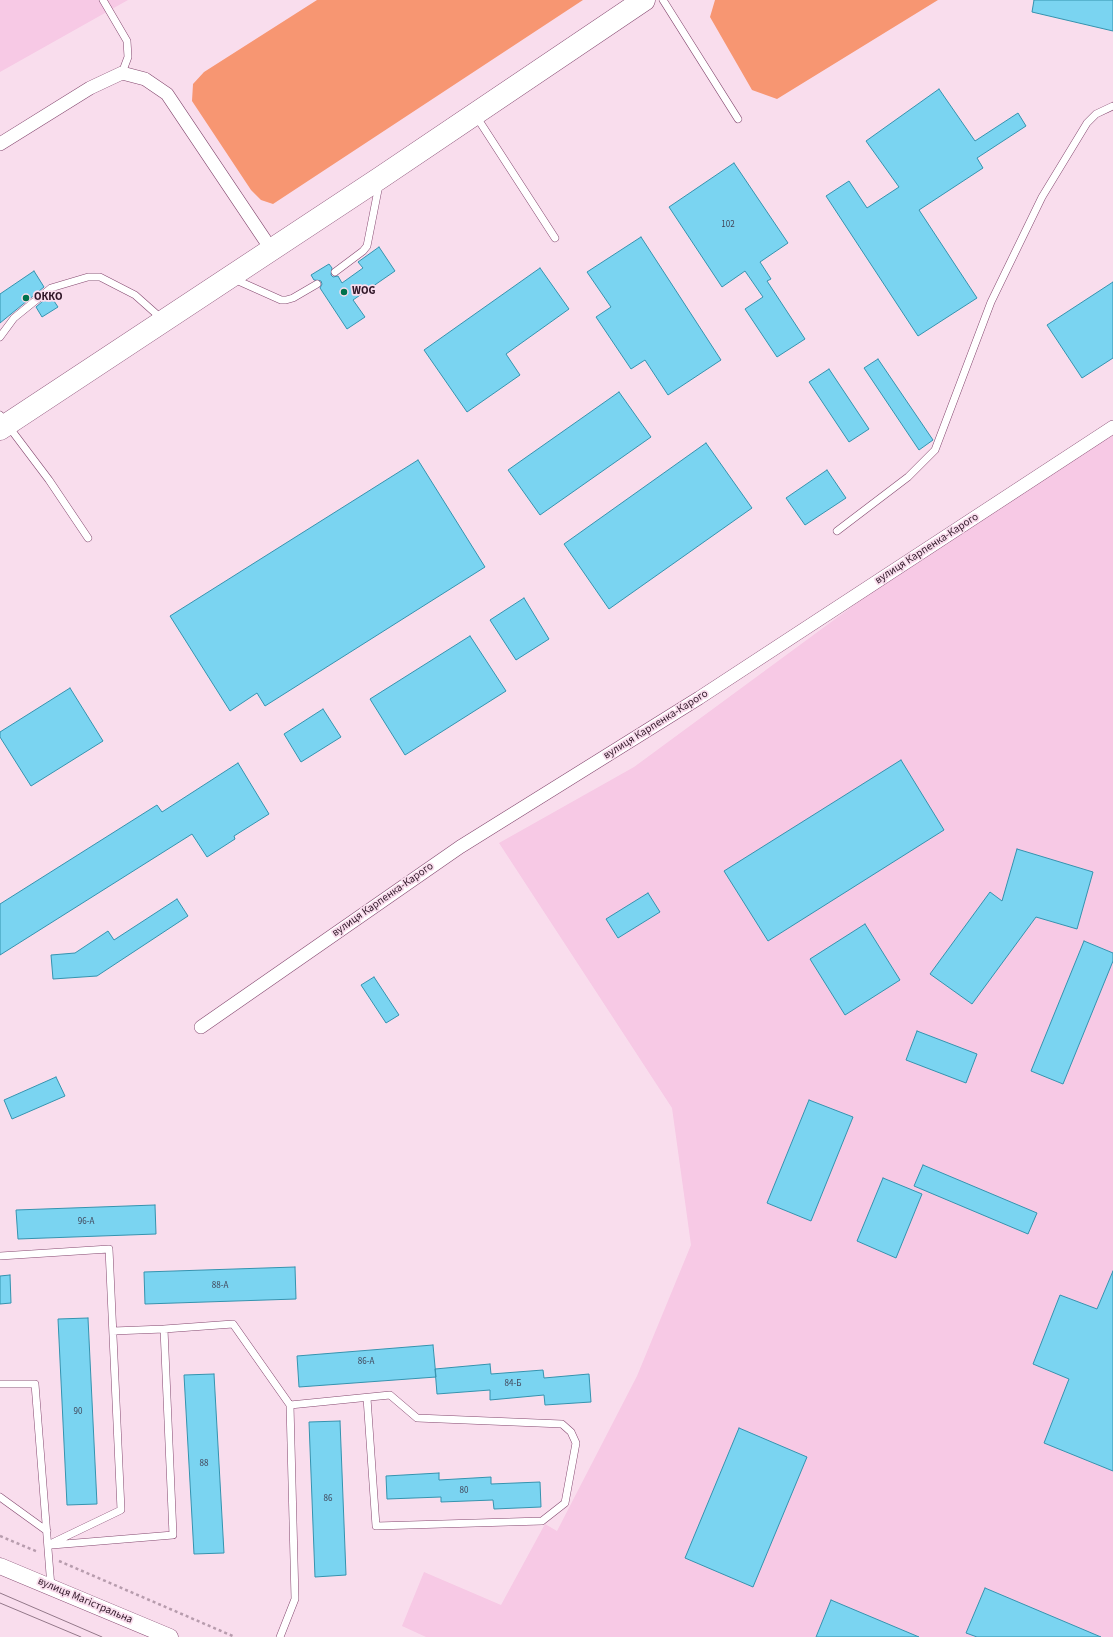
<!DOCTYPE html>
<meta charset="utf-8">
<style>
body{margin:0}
canvas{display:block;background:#f9dded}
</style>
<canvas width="1113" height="1637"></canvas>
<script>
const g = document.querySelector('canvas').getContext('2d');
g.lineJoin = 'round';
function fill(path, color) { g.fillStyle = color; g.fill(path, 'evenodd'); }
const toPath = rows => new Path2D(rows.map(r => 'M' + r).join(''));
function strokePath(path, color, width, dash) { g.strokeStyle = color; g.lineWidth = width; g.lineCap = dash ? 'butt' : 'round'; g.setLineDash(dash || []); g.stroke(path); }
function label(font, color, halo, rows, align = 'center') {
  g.font = font + ' "Source Sans 3",sans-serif'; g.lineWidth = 3.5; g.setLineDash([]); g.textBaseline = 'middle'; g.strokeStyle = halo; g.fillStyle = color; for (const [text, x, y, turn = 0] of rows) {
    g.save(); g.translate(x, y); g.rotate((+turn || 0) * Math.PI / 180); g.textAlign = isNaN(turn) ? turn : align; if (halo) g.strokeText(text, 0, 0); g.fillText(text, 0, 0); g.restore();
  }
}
fill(toPath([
 [0,0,128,0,0,72],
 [1113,424,1113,1637,426,1637,402,1626,424,1572,501,1605,545,1524,557,1531,637,1376,691,1245,672,1108,499,843,634,767,1001,497]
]), '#f7c9e5');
fill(toPath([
 [317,0,583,0,273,204,261,200,251,190,192,101,193,84,204,72],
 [715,0,938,0,777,99,752,90,710,17]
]), '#f79672');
const building = toPath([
 [1034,0,1113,0,1113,31,1032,12,1034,0],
 [939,89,975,141,1018,113,1026,126,977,158,983,168,919,210,977,298,918,336,826,196,849,181,867,208,899,187,866,141,939,89],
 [734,163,788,243,760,262,771,279,767,281,805,339,777,357,745,309,763,297,745,271,722,287,669,207,734,163],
 [641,237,721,360,668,395,645,360,631,369,596,317,611,307,587,272,641,237],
 [379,247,395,271,353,300,365,317,347,329,320,288,322,284,321,281,314,280,311,275,329,264,332,268,331,275,333,277,338,276,342,283,363,268,358,262,379,247],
 [540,268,569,309,506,354,520,375,467,412,424,350,540,268],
 [34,271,44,287,0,323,0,294,34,271],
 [1113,282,1113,358,1082,378,1047,325,1113,282],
 [50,295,58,307,42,317,36,307,50,295],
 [878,359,933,440,919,450,864,368,878,359],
 [829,369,869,429,849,442,809,382,829,369],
 [619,392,651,437,540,515,508,470,619,392],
 [706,443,752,508,609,609,564,544,706,443],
 [418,460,485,567,265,706,257,693,230,711,170,616,418,460],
 [827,470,846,498,805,525,786,498,827,470],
 [524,598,549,639,516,660,490,620,524,598],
 [470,636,506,691,405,755,370,699,470,636],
 [70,688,103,741,31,786,0,737,0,732,70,688],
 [323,709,341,737,301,762,284,734,323,709],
 [901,760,944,830,768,941,724,871,901,760],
 [238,763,269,814,234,836,235,839,207,857,192,834,0,955,0,904,157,805,162,812,238,763],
 [1017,849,1093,872,1077,929,1036,917,972,1004,930,974,990,892,1002,901,1017,849],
 [648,893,660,912,618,938,606,919,648,893],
 [177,899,188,916,97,976,53,979,51,955,75,953,108,931,114,940,177,899],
 [865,924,900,980,845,1015,810,959,865,924],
 [1084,941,1113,953,1113,961,1063,1084,1031,1071,1084,941],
 [374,977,399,1015,386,1023,361,985,374,977],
 [917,1031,977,1054,966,1083,906,1060,917,1031],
 [56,1077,65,1096,12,1119,4,1100,56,1077],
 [809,1100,853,1117,811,1221,767,1203,809,1100],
 [923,1165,1037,1213,1028,1234,914,1186,923,1165],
 [883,1178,922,1194,896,1258,857,1241,883,1178],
 [155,1205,156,1234,18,1239,16,1210,155,1205],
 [295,1267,296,1299,145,1304,144,1272,295,1267],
 [1113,1271,1113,1471,1044,1443,1069,1379,1033,1364,1060,1295,1097,1309,1113,1271],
 [10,1275,11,1303,0,1304,0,1276,10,1275],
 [88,1318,97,1504,67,1505,58,1319,88,1318],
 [433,1345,436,1377,299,1387,297,1356,433,1345],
 [490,1364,491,1374,543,1370,544,1378,589,1374,591,1402,545,1405,544,1395,490,1400,490,1390,437,1394,435,1369,490,1364],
 [214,1374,224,1553,194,1554,184,1375,214,1374],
 [340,1421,346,1575,315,1577,309,1422,340,1421],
 [739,1428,807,1457,753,1587,685,1558,739,1428],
 [439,1473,439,1480,491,1477,491,1484,540,1482,541,1507,494,1509,493,1500,441,1502,441,1497,387,1499,386,1476,439,1473],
 [985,1588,1101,1637,977,1637,966,1633,985,1588],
 [831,1600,919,1637,816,1637,831,1600]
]);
fill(building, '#7ad4f1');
strokePath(building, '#3593af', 1);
const service = toPath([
 [103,0,127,41,128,57,122,73],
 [663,0,738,119],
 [476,116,555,238],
 [335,272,363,251,367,246,379,185],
 [234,279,281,300,286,300,293,298,317,284],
 [0,337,14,318,51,288,88,277,100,277,135,295,162,319],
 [0,415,49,480,88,538],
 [837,531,908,477,935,450,991,302,1042,197,1087,123,1096,114,1113,106],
 [0,1256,109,1249,121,1510,48,1545],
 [164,1329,233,1324,290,1405,295,1599,280,1637],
 [0,1384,35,1384,51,1587],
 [290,1405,390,1395,417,1418,562,1424,571,1432,576,1443,565,1503,542,1521,376,1526,367,1398],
 [0,1497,47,1531],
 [52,1545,173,1535,164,1329,113,1331]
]);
const minor = toPath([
 [0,144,90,88,122,73,145,79,167,94,271,249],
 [201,1027,460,847,699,698,1113,427]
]);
const tertiary = toPath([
 [0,1566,170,1637]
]);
const trunk = toPath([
 [0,429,380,178,644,0]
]);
strokePath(service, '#84486f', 8);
strokePath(minor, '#84486f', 14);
strokePath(tertiary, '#84486f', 17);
strokePath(trunk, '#84486f', 23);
strokePath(toPath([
 [0,1536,38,1552],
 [59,1561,235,1637]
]), '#b79cad', 2.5, [3, 3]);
strokePath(service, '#fff', 7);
strokePath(minor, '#fff', 13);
strokePath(tertiary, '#fff', 16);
strokePath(trunk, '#fff', 22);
strokePath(toPath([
 [0,1593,102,1637],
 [0,1603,81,1637]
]), '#937889', 1);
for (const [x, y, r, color] of [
 [344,292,4,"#00714b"],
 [26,298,4,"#00714b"]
]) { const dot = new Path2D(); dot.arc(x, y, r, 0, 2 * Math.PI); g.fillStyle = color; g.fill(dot); strokePath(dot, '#f9dded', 1.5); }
label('9px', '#42465a', null, [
 ["102",728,225],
 ["96-А",86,1222],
 ["88-А",220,1286],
 ["86-А",366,1362],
 ["84-Б",513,1384],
 ["90",78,1412],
 ["88",204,1464],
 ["80",464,1491],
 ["86",328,1499]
]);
label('bold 11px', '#2f1627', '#f9dded', [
 ["WOG",352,292],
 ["ОККО",34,298]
], 'left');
label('11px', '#2f1627', '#f9dded', [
 ["вулиця Карпенка-Карого",927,549,-33],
 ["вулиця Карпенка-Карого",656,725,-32],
 ["вулиця Карпенка-Карого",383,900,-35],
 ["вулиця Магістральна",85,1601,23]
]);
</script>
